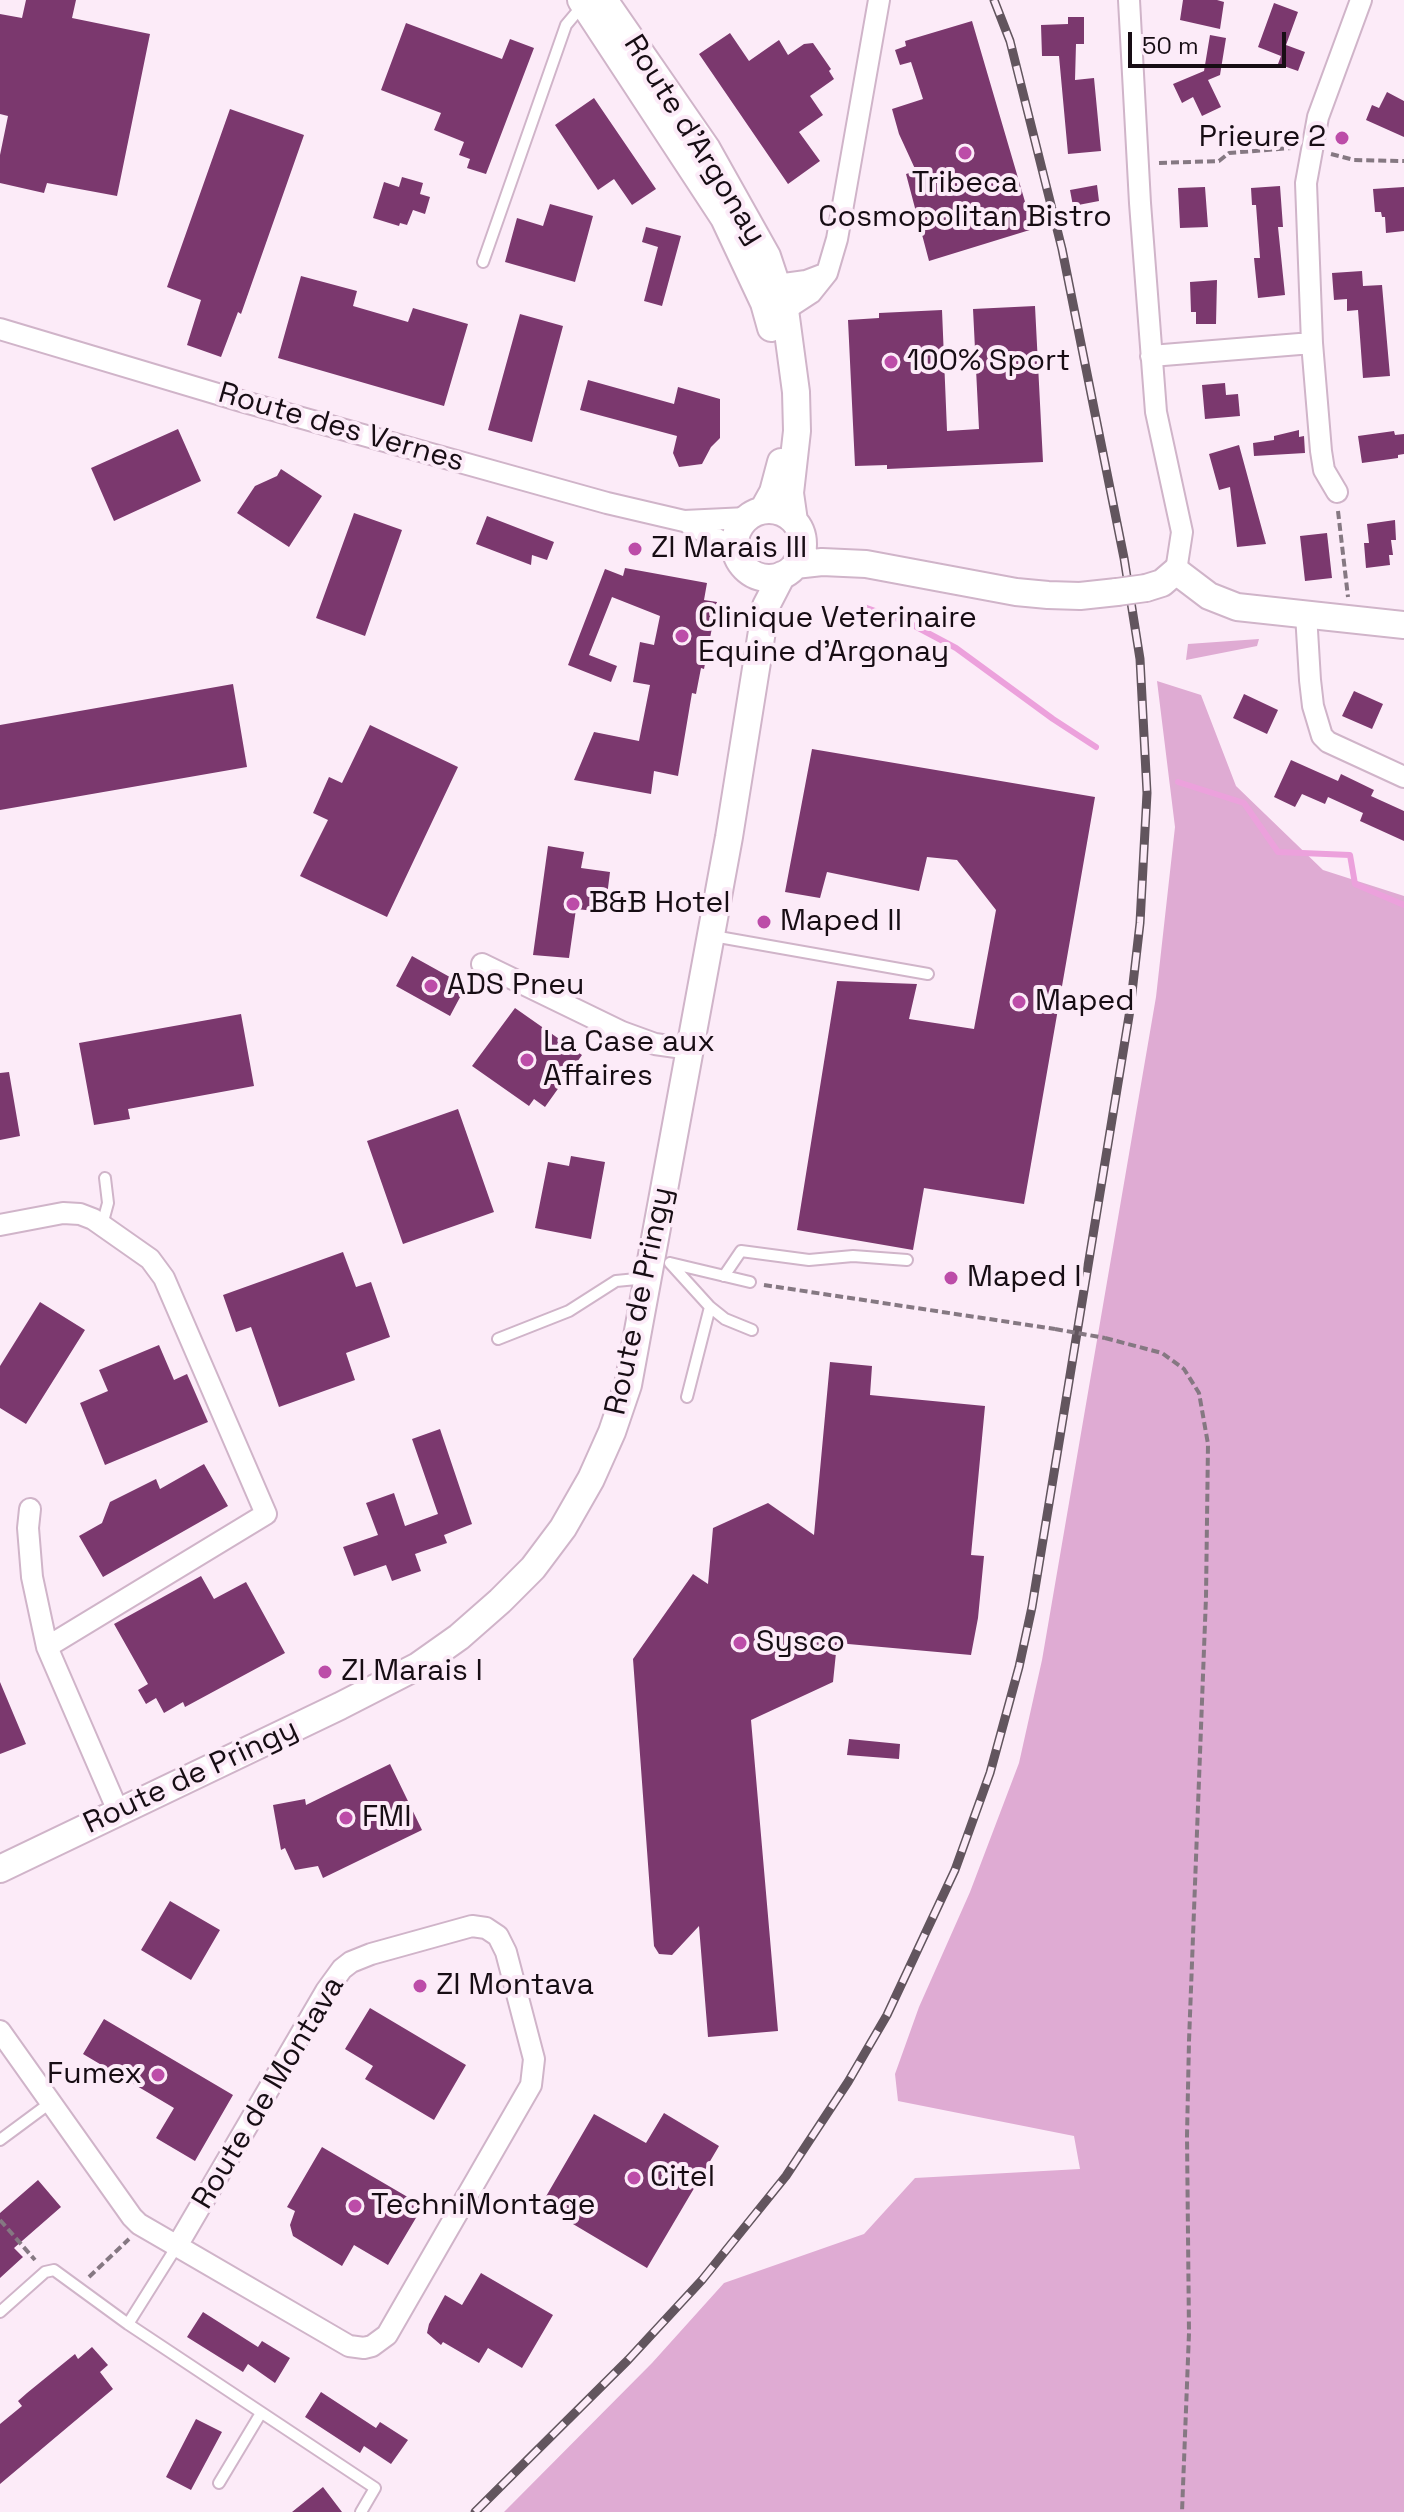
<!DOCTYPE html>
<style>
body{margin:0}
#map{position:relative;width:1404px;height:2512px;overflow:hidden;background:#fcebf8;font-family:"Space Grotesk",sans-serif}
canvas{display:block}
.scale{position:absolute;left:1128px;top:32px;width:158px;height:36px;box-sizing:border-box;border:4px solid #170d14;border-top:0;padding-left:10px;font-size:24px;line-height:28px;white-space:nowrap;color:#170d14;-webkit-text-stroke:6px #fcebf8;paint-order:stroke}
</style>
<div id="map">
<canvas width="1404" height="2512"></canvas>
<div class="scale">50 m</div>
</div>
<script>
const g = document.querySelector('canvas').getContext('2d');
g.lineJoin = 'round';
function fill(path, color) { g.fillStyle = color; g.fill(path, 'evenodd'); }
const toPath = rows => new Path2D(rows.map(r => 'M' + r).join(''));
function strokePath(path, color, width, dash) { g.strokeStyle = color; g.lineWidth = width; g.lineCap = dash ? 'butt' : 'round'; g.setLineDash(dash || []); g.stroke(path); }
function label(font, color, halo, rows, align = 'center') {
  g.font = font + ' "Space Grotesk",sans-serif'; g.lineWidth = 8; g.setLineDash([]); g.textBaseline = 'middle'; g.strokeStyle = halo; g.fillStyle = color; for (const [text, x, y, turn = 0] of rows) {
    g.save(); g.translate(x, y); g.rotate((+turn || 0) * Math.PI / 180); g.textAlign = isNaN(turn) ? turn : align; if (halo) g.strokeText(text, 0, 0); g.fillText(text, 0, 0); g.restore();
  }
}
fill(toPath([
 [1259,639,1257,646,1186,660,1188,644],
 [1157,681,1201,695,1236,786,1323,870,1404,896,1404,2512,504,2512,652,2363,724,2283,864,2234,915,2178,1080,2169,1074,2136,898,2101,895,2074,919,2007,970,1892,1019,1763,1042,1660,1156,997,1175,827]
]), '#dfabd3');
strokePath(toPath([
 [864,607,909,623,956,648,1053,719,1096,747],
 [1178,782,1244,803,1278,852,1350,855,1355,884,1404,905]
]), '#eca1dc', 6);
fill(toPath([
 [26,0,76,0,72,18,150,34,117,196,47,183,44,193,0,183,0,155,8,116,0,114,0,14,22,18],
 [1183,0,1217,0,1224,2,1220,29,1180,20],
 [1274,3,1298,12,1286,45,1305,52,1298,71,1278,64,1281,56,1258,47],
 [1068,17,1084,17,1084,44,1076,44,1075,80,1094,78,1101,151,1068,154,1059,56,1042,56,1041,25,1068,24],
 [972,21,1033,229,929,261,906,174,916,171,899,134,892,109,923,99,911,62,900,65,895,50,906,46,905,41],
 [406,23,502,59,510,39,534,48,486,174,467,168,470,159,459,155,464,142,434,130,441,113,381,90],
 [730,33,749,61,779,40,788,55,804,44,813,43,831,69,829,71,834,79,810,96,823,115,799,132,820,161,788,184,699,54],
 [1210,35,1226,38,1220,75,1208,80,1221,107,1202,116,1193,97,1182,103,1173,84,1204,71],
 [1387,92,1404,101,1404,137,1366,120,1372,105,1379,108],
 [594,98,656,189,632,205,614,179,598,190,555,125],
 [230,109,304,135,241,314,238,312,221,357,187,345,201,300,167,287],
 [402,177,423,183,420,194,430,197,425,214,413,210,407,225,400,223,399,226,373,218,384,182,399,187],
 [1097,185,1099,201,1073,206,1070,190],
 [1280,186,1283,227,1278,227,1285,295,1258,298,1254,258,1260,258,1256,205,1252,205,1251,188],
 [1205,187,1208,227,1180,228,1178,188],
 [1404,187,1404,231,1386,233,1385,217,1382,217,1381,212,1375,212,1373,189],
 [550,204,593,216,575,282,505,262,517,218,543,226],
 [646,227,681,236,662,306,644,301,658,247,642,242],
 [1362,271,1363,286,1382,285,1390,376,1363,378,1358,310,1347,311,1347,299,1334,300,1332,273],
 [301,276,357,291,353,306,408,322,413,308,468,324,444,406,278,358],
 [1217,280,1216,324,1196,324,1196,312,1191,312,1190,282],
 [1035,306,1043,462,887,469,887,465,855,466,848,320,879,318,879,313,942,310,947,431,979,429,973,309],
 [520,314,563,326,532,442,488,430],
 [588,380,674,404,678,387,720,399,720,438,711,447,702,464,679,467,673,453,677,436,580,410],
 [1225,383,1226,395,1238,394,1240,416,1205,419,1202,385],
 [178,429,201,481,114,521,91,468],
 [1299,430,1299,437,1304,436,1305,453,1254,456,1253,443,1274,440,1274,436],
 [1394,431,1395,435,1404,434,1404,454,1398,455,1398,458,1362,463,1358,436],
 [1239,445,1266,544,1237,547,1230,487,1219,490,1209,454],
 [281,469,322,496,289,547,237,513,255,486,277,476],
 [354,513,402,530,365,636,316,618],
 [487,516,554,542,547,560,532,555,531,565,476,544],
 [1395,520,1396,540,1391,540,1393,555,1389,555,1390,565,1366,568,1364,543,1369,543,1367,524],
 [1327,533,1332,578,1305,581,1300,536],
 [625,568,707,583,704,600,717,602,704,669,701,668,696,694,692,693,678,776,654,771,651,794,574,780,594,732,639,741,650,685,633,682,640,642,654,645,660,616,612,597,589,655,617,666,611,682,568,665,605,569,623,576],
 [233,684,247,767,0,810,0,725],
 [1354,691,1383,704,1372,729,1342,716],
 [1244,694,1278,710,1267,734,1233,718],
 [370,725,458,767,387,917,300,876,328,820,313,813,329,777,342,783],
 [812,749,1095,797,1024,1204,924,1188,913,1250,797,1230,837,981,917,984,909,1019,974,1029,996,910,957,860,927,857,919,891,827,872,820,898,785,892],
 [1291,760,1338,781,1341,774,1374,790,1371,796,1404,811,1404,841,1360,821,1363,813,1328,797,1325,804,1302,794,1295,807,1274,797],
 [548,846,584,852,581,868,610,872,605,912,576,909,569,958,533,955],
 [412,956,466,986,450,1016,396,986],
 [515,1008,582,1055,545,1107,534,1099,529,1106,472,1066],
 [241,1014,254,1086,128,1109,130,1119,94,1125,79,1043],
 [9,1072,20,1136,0,1140,0,1073],
 [458,1109,494,1212,403,1244,367,1141],
 [571,1156,605,1162,591,1239,535,1228,548,1162,569,1166],
 [343,1252,356,1287,371,1282,390,1337,346,1353,355,1380,279,1407,251,1327,236,1332,223,1295],
 [40,1302,85,1330,26,1424,0,1408,0,1366],
 [159,1345,174,1380,187,1374,208,1422,105,1465,80,1403,108,1391,99,1370],
 [830,1362,872,1366,870,1395,985,1406,971,1555,984,1556,978,1618,971,1655,837,1643,833,1682,751,1720,778,2031,708,2037,699,1926,672,1955,659,1954,654,1946,633,1659,693,1574,708,1584,713,1528,768,1503,814,1535],
 [440,1429,472,1524,444,1535,447,1543,415,1554,421,1571,392,1581,386,1565,354,1576,343,1547,378,1535,366,1503,394,1493,405,1526,438,1514,412,1439],
 [204,1464,228,1506,103,1577,79,1536,102,1523,110,1502,156,1479,160,1489],
 [201,1576,214,1599,246,1582,285,1653,185,1707,183,1702,164,1713,156,1698,146,1704,138,1690,148,1684,114,1624],
 [0,1682,26,1744,0,1754],
 [849,1739,900,1744,899,1759,847,1755],
 [390,1764,422,1830,323,1878,318,1866,295,1870,285,1848,281,1850,273,1805,305,1799,306,1805],
 [170,1901,220,1930,191,1980,141,1950],
 [370,2008,466,2065,434,2120,365,2079,373,2066,345,2049],
 [104,2019,233,2095,195,2161,156,2138,174,2108,83,2054],
 [664,2113,719,2146,647,2268,541,2205,594,2114,646,2143],
 [322,2147,423,2206,388,2265,354,2245,342,2266,293,2236,290,2225,295,2211,287,2207],
 [38,2180,61,2207,14,2248,23,2257,0,2278,0,2213],
 [481,2273,553,2315,522,2368,488,2348,479,2363,443,2342,441,2345,427,2333,429,2324,445,2295,462,2305],
 [203,2312,258,2347,262,2341,290,2358,275,2383,248,2364,243,2372,187,2337],
 [92,2347,108,2365,100,2372,113,2389,0,2484,0,2424,22,2406,18,2401,27,2393,75,2354,78,2359],
 [321,2392,376,2428,380,2422,408,2440,391,2464,364,2446,360,2453,305,2417],
 [196,2419,222,2432,191,2490,166,2477],
 [323,2487,342,2512,292,2512]
]), '#7b386e');
const service = toPath([
 [483,262,566,25,582,6],
 [713,936,928,974],
 [102,1225,108,1203,105,1178],
 [670,1263,710,1307,725,1319,752,1330],
 [670,1263,750,1282],
 [724,1276,741,1251,809,1260,853,1256,907,1260],
 [498,1339,569,1311,616,1281,647,1278],
 [687,1397,710,1307],
 [0,2140,50,2103],
 [0,2312,45,2272,54,2270,128,2324,177,2246],
 [128,2324,375,2488,361,2512],
 [219,2483,261,2413]
]);
const minor = toPath([
 [1129,0,1140,203,1156,412,1182,532,1176,571],
 [827,273,806,281,777,285,764,303,776,309,785,310,811,293,827,273,837,239,879,0],
 [0,329,241,401,607,503,684,521,747,518],
 [1151,356,1312,343],
 [1337,492,1324,470,1321,451,1312,343,1306,183,1318,117,1361,0],
 [688,523,735,549],
 [1306,614,1310,680,1313,706,1322,736,1328,742,1404,777],
 [482,964,622,1032,655,1044,690,1049],
 [0,1225,63,1213,80,1214,93,1219,150,1259,164,1278,266,1514,47,1647],
 [30,1509,28,1528,32,1577,47,1647,118,1811],
 [0,2031,132,2217,139,2224,177,2246,349,2346,364,2348,372,2346,387,2335,531,2085,534,2059,506,1952,498,1936,486,1928,472,1926,371,1954,351,1962,342,1969,326,1991,177,2246]
]);
const tertiary = toPath([
 [581,0,724,218,764,303,771,328],
 [604,0,707,149,767,256,785,310,796,392,797,431,790,493,794,521],
 [763,510,773,492,781,462],
 '735 544a34 34 0 1 1 68 0a34 34 0 1 1-68 0Z',
 [795,565,822,562,866,564,1016,592,1048,595,1080,596,1117,592],
 [1146,588,1162,583,1176,571,1209,596,1237,607,1404,625],
 [0,1869,340,1706,418,1666,459,1637,500,1601,533,1568,563,1528,591,1479,612,1432,628,1385,729,837,766,606,782,575]
]);
strokePath(service, '#d0b4c9', 14);
strokePath(minor, '#d0b4c9', 24);
strokePath(tertiary, '#d0b4c9', 30);
strokePath(toPath([
 [1331,154,1354,160,1404,161],
 [1159,163,1219,161,1229,153,1291,148],
 [1338,511,1348,597],
 [764,1285,1055,1329],
 [1105,1338,1162,1353,1184,1369,1199,1393,1208,1444,1206,1597,1189,2041,1187,2136,1189,2333,1182,2512],
 [0,2220,35,2260],
 [89,2277,129,2239]
]), '#857882', 4, [8, 4]);
strokePath(service, '#fff', 10);
strokePath(minor, '#fff', 20);
strokePath(tertiary, '#fff', 26);
const rail = toPath([
 [475,2512,628,2360,702,2280,786,2176,848,2082,887,2015,955,1870,990,1773,1019,1667,1032,1607,1130,1010,1140,923,1147,793,1140,659,1124,558,1062,249,1010,41,994,0]
]);
strokePath(rail, '#62555e', 9);
strokePath(rail, '#fcebf8', 6, [18]);
const tertiaryBridge = toPath([
 [1117,592,1146,588]
]);
strokePath(tertiaryBridge, '#d0b4c9', 30, []);
strokePath(toPath([
 [1055,1329,1105,1338]
]), '#857882', 4, [8, 4]);
strokePath(tertiaryBridge, '#fff', 26);
for (const [x, y, r, color] of [
 [1342,138,8,"#bc4ca8"],
 [965,153,8,"#bc4ca8"],
 [891,362,8,"#bc4ca8"],
 [635,549,8,"#bc4ca8"],
 [682,636,8,"#bc4ca8"],
 [573,904,8,"#bc4ca8"],
 [764,922,8,"#bc4ca8"],
 [431,986,8,"#bc4ca8"],
 [1019,1002,8,"#bc4ca8"],
 [527,1060,8,"#bc4ca8"],
 [951,1278,8,"#bc4ca8"],
 [740,1643,8,"#bc4ca8"],
 [325,1672,8,"#bc4ca8"],
 [346,1818,8,"#bc4ca8"],
 [420,1986,8,"#bc4ca8"],
 [158,2075,8,"#bc4ca8"],
 [634,2178,8,"#bc4ca8"],
 [355,2206,8,"#bc4ca8"]
]) { const dot = new Path2D(); dot.arc(x, y, r, 0, 2 * Math.PI); g.fillStyle = color; g.fill(dot); strokePath(dot, '#fcebf8', 3); }
label('30px', '#170d14', '#fcebf8', [
 ["Prieure 2",1326,138,"right"],
 ["Tribeca",965,184,"center"],
 ["Cosmopolitan Bistro",965,218,"center"],
 ["100% Sport",907,362],
 ["ZI Marais III",651,549],
 ["Clinique Veterinaire",698,619],
 ["Equine d'Argonay",698,653],
 ["B&B Hotel",589,904],
 ["Maped II",780,922],
 ["ADS Pneu",447,986],
 ["Maped",1035,1002],
 ["La Case aux",543,1043],
 ["Affaires",543,1077],
 ["Maped I",967,1278],
 ["Sysco",756,1643],
 ["ZI Marais I",341,1672],
 ["FMI",362,1818],
 ["ZI Montava",436,1986],
 ["Fumex",142,2075,"right"],
 ["Citel",650,2178],
 ["TechniMontage",371,2206]
], 'left');
label('30px', '#170d14', '#fcebf8', [
 ["Route d'Argonay",694,140,58],
 ["Route des Vernes",341,428,16],
 ["Route de Pringy",640,1301,-78],
 ["Route de Pringy",191,1777,-25],
 ["Route de Montava",269,2093,-59]
]);
</script>
